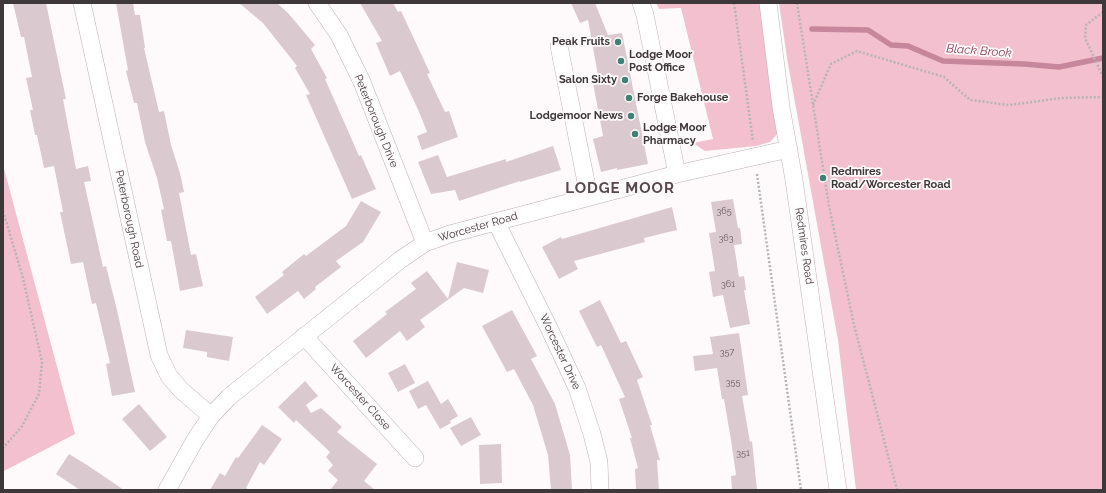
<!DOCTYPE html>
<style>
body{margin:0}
#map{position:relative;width:1106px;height:493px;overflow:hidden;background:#fefafb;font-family:Raleway,sans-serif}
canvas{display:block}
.frame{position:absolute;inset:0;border:4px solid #3f383a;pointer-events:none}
</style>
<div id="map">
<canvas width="1106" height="493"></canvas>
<div class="frame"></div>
</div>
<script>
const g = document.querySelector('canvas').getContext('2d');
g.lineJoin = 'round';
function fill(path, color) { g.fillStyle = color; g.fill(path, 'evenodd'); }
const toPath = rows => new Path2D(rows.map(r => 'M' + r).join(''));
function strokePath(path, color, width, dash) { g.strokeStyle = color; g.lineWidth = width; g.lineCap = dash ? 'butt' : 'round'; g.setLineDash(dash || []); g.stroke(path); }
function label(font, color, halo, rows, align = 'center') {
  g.font = font + ' Raleway,sans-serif'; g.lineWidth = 3.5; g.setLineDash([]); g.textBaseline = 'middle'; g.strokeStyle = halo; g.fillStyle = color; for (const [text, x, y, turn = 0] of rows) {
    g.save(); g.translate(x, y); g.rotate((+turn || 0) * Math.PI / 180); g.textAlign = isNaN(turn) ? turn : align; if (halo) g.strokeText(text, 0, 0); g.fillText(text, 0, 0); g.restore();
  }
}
fill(toPath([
 [656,3,768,3,778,133,770,142,756,146,705,151,693,143,713,139,681,8,659,9],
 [779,3,1103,3,1103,490,856,490,838,340,787,58],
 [3,165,75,434,4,471,3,471]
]), '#f2c0cf');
strokePath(toPath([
 [812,29,868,30,891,45,908,46,943,61,1024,64,1059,67,1103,58]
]), '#c6869b', 5.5);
fill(toPath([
 [13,3,46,3,66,99,63,99,76,169,88,166,91,181,84,182,103,267,106,266,117,310,135,392,112,396,106,364,110,363,96,303,92,304,83,262,71,264,60,212,63,212,54,166,44,168,37,135,35,135,30,110,33,110,26,78,32,77,24,37,21,37],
 [116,3,133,3,135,15,140,15,145,48,144,48,159,112,164,111,171,145,180,173,184,192,179,193,191,255,196,254,203,286,180,291,171,241,167,241,161,210,164,209,157,178,145,142,137,103,134,103,126,71,128,70],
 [239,3,277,3,288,13,315,45,311,49,327,78,325,79,349,133,359,156,361,155,376,189,352,199,306,95,310,94,295,68,297,66,263,23],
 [360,3,393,3,398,12,401,11,430,73,427,74,445,112,449,111,458,137,422,150,417,136,427,132,420,114,400,71,390,76,376,43,382,41],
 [571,3,595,3,608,35,622,33,648,164,617,170,617,168,601,172,593,139,603,136,593,83,599,81,588,20,580,23],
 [553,146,561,170,520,182,520,181,459,201,455,190,431,194,418,162,438,155,447,177,506,159,506,162],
 [733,199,738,228,740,228,742,244,734,245,739,277,744,276,746,290,744,290,750,324,730,328,723,295,713,297,709,272,715,271,709,233,716,232,711,202],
 [361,201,381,212,363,242,336,261,341,267,315,287,316,289,304,299,298,291,267,314,255,297,284,275,282,272,304,254,306,256,346,226],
 [672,207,677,230,644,238,645,242,574,261,578,269,559,279,542,247,561,237,562,239],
 [457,262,489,270,483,293,464,288,420,320,425,327,407,341,400,331,366,358,353,341,387,314,385,312,416,289,411,283,427,271,448,299],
 [600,300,621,343,626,341,643,377,637,380,652,425,650,425,660,460,657,460,659,490,636,490,635,469,638,468,630,438,632,438,619,399,625,397,601,345,597,347,579,311],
 [512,310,537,356,531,359,555,404,570,455,572,490,551,490,548,455,533,405,514,369,507,372,482,326],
 [186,330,233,337,229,361,207,357,207,352,183,348],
 [739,333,748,395,742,396,750,442,752,441,757,490,732,490,731,476,736,475,731,440,724,399,722,399,717,368,695,371,693,356,713,354,710,337],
 [405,364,415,383,398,392,388,373],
 [305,381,318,396,306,405,311,413,321,408,342,427,337,432,377,464,364,481,375,490,330,490,338,480,328,471,333,465,326,457,330,452,296,420,294,423,278,407],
 [428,381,441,404,448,399,458,416,450,421,451,423,440,429,426,405,418,409,409,391],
 [139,404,167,437,150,451,122,419],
 [471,417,481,435,461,446,450,428],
 [262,425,282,439,264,465,260,462,246,488,249,490,210,490,220,473,225,476,236,457,238,458],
 [501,444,502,483,480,484,479,445],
 [69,454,87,465,124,490,80,490,56,474]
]), '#dac9ce');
const minor = toPath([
 [82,3,159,355,169,376,181,390,211,416],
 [317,3,339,35,362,82,425,243],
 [641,3,645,15,677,174],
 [768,3,781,107,794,180,838,490],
 [559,46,589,197],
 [496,222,549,328,577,388,592,434,599,462,600,490],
 [304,336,415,458],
 [167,490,195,440,211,416,229,397,400,260,425,243,450,234,677,174,789,149]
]);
strokePath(minor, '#bfafb3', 18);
strokePath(toPath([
 [734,3,753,141],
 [797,3,829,206,854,325,897,490],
 [1103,12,1086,25,1085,38,1103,77],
 [813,105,831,64,857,51,944,77,970,100,1009,105,1062,98,1103,97],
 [757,174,801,490],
 [3,211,23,278,42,362,39,394,22,426,3,448]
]), '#b8b3b5', 2.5, [2, 2]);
strokePath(minor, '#fff', 17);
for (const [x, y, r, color] of [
 [618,42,4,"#3f8174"],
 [621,61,4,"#3f8174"],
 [625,80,4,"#3f8174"],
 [629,98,4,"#3f8174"],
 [631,116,4,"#3f8174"],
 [635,134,4,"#3f8174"],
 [823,178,4,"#3f8174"]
]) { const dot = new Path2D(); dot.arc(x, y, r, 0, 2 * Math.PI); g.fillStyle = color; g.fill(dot); strokePath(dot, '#fefafb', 1.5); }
label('9px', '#665c5f', null, [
 ["365",724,211],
 ["363",726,238],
 ["361",728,284],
 ["357",727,352],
 ["355",733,382],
 ["351",743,453]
]);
label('bold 11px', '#3f383a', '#fefafb', [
 ["Peak Fruits",610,42,"right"],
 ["Lodge Moor",629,55],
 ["Post Office",629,68],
 ["Salon Sixty",617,80,"right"],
 ["Forge Bakehouse",637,98],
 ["Lodgemoor News",623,116,"right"],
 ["Lodge Moor",643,128],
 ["Pharmacy",643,141],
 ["Redmires",831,172],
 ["Road/Worcester Road",831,185]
], 'left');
label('11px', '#3f383a', '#fefafb', [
 ["Peterborough Drive",376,121,68],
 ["Peterborough Road",129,219,78],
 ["Worcester Road",478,227,-16],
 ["Redmires Road",804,246,82],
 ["Worcester Drive",560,352,65],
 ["Worcester Close",360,397,48]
]);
label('italic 12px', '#863856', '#fefafb', [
 ["Black Brook",979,51,4]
]);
g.letterSpacing = '1px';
label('bold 15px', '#56484d', '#fefafb', [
 ["LODGE MOOR",620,188]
]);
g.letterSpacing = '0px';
</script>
